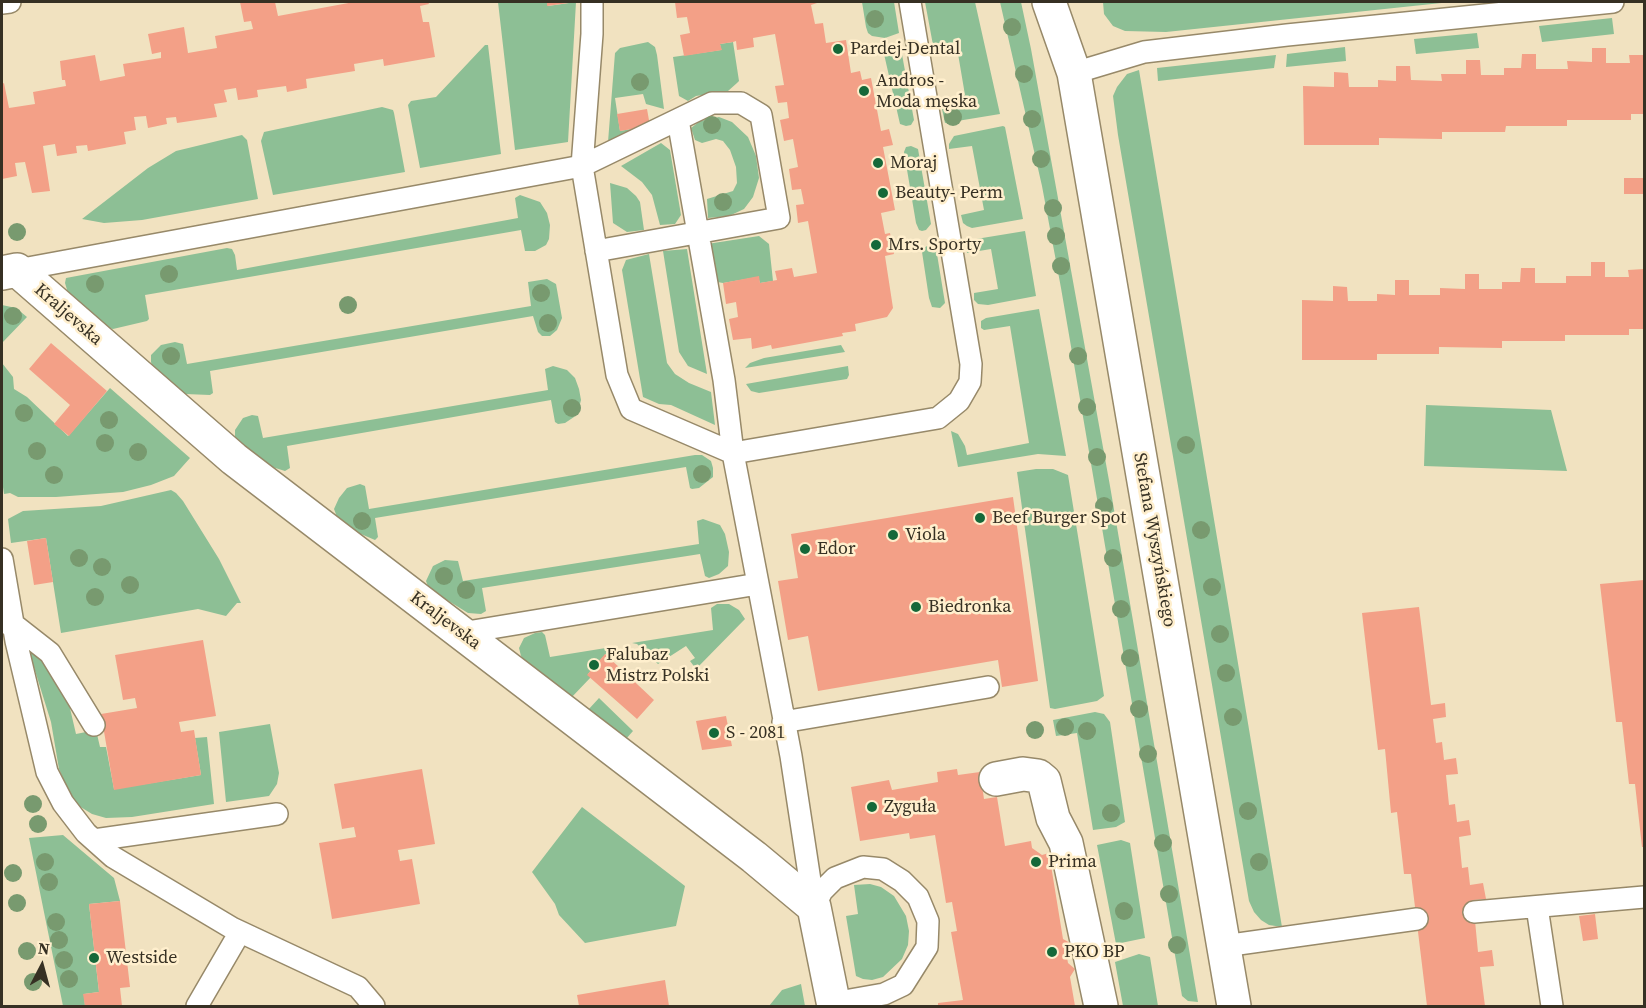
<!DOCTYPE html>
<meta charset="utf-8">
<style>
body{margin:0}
#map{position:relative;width:1646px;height:1008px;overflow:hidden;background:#f1e2c0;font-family:"Source Serif 4",serif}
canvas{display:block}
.frame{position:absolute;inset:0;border:3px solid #363023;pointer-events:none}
.north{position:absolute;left:12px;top:936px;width:60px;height:60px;-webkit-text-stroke:4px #ffefcd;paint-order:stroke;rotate:6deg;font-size:16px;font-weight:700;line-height:24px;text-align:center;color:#363023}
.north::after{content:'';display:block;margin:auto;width:21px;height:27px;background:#363023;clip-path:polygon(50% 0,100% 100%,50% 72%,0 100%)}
</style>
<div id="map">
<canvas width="1646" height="1008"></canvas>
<div class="frame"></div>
<div class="north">N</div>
</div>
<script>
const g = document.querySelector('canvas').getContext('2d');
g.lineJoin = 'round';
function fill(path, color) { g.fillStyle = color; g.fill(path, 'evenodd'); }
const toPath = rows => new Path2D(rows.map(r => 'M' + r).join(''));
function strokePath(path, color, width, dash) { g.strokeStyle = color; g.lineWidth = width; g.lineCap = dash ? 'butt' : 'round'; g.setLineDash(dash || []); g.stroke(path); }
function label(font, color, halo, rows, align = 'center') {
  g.font = font + ' "Source Serif 4",serif'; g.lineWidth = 5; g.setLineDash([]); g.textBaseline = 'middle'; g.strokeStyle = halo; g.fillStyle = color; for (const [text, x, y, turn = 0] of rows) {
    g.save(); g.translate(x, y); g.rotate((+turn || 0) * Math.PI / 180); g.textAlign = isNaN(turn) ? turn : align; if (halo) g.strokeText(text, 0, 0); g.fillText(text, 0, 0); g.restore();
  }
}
fill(toPath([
 [498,2,547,2,548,6,576,2,568,142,515,150],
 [862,2,894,2,899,33,885,38,872,36,868,33,866,27],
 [925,2,975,2,1000,114,945,123,940,100,965,95,956,42,933,45],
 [1000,2,1021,2,1031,49,1110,486,1198,1002,1188,1001,1182,996,1061,288,1042,186],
 [1103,2,1451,2,1166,32,1125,31,1113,26,1104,14],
 [1612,18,1614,34,1542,42,1539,26],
 [1477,33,1479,48,1416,54,1414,39],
 [648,42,655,47,657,55,664,109,646,104,643,94,615,98,620,131,631,129,628,134,608,142,615,53,620,48],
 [733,42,739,81,737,83,728,91,696,96,688,101,679,96,673,57,721,50,720,44],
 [485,45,488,45,501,154,420,168,408,105,411,101,436,97],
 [1345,47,1346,61,1286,67,1287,54],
 [901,49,914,120,911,125,906,126,900,124,884,54],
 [1276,55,1274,68,1158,81,1157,68],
 [1139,70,1282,927,1269,925,1261,920,1254,912,1249,901,1118,135,1113,96,1117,87,1127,74],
 [382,107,393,110,394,113,405,172,273,195,261,141,264,132],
 [719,117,732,122,748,137,756,156,759,178,753,197,744,209,729,216,708,218,707,199,733,191,737,183,736,167,730,150,723,141,716,139,702,143,695,140,691,128,700,121],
 [1003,126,1005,127,1023,219,972,228,967,226,963,223,961,215,984,210,972,146,949,149,949,144,954,136],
 [242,135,247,140,258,199,142,220,104,223,82,219,148,168,176,151],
 [661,143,670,150,681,215,675,224,660,225,652,195,642,182,621,166],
 [911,146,918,149,931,224,926,230,922,231,919,230,916,223,904,152,906,147],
 [610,183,627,188,636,196,640,202,644,230,627,232,613,223],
 [520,195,540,202,547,213,550,225,549,239,546,245,535,251,525,251,521,230,145,295,149,319,147,321,113,329,104,327,68,293,65,283,66,278,227,248,232,249,235,255,237,270,518,218,515,198],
 [1025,231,1036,296,988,305,978,304,974,300,974,293,998,289,991,249,967,253,967,244,970,240],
 [759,236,769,244,773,281,760,283,758,277,723,283,712,281,707,244],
 [927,246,936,248,945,303,940,308,932,307,929,298,922,252,923,249],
 [687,249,707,374,688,366,679,352,663,251],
 [649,254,667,363,675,374,689,383,711,392,715,425,671,405,659,404,643,397,622,270,626,260],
 [547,279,556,284,562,318,557,330,550,336,542,336,538,332,533,316,210,371,213,393,210,395,185,394,153,368,151,362,151,355,161,345,175,342,183,344,187,364,531,306,528,282],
 [2,305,16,308,27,317,2,343],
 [1039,309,1066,456,1038,454,958,467,951,431,958,434,965,446,967,455,1029,443,1010,326,984,330,981,328,981,321,986,318],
 [841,345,845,352,745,368,750,363,764,358],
 [2,363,13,377,14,389,27,397,68,436,110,388,190,458,174,476,151,485,123,492,56,497,18,497,10,493,4,494,2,480],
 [553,366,567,370,575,378,579,389,581,400,579,408,574,417,565,423,558,424,555,422,551,400,287,446,290,468,285,471,269,466,235,440,235,430,243,418,252,415,258,416,263,438,548,390,545,369],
 [848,366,849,375,847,379,759,393,751,391,746,384],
 [1426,405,1551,410,1567,471,1424,466],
 [695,455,702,455,711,461,713,468,713,477,699,488,692,489,690,488,686,467,375,518,378,537,375,540,349,529,337,517,334,509,339,498,347,488,360,484,365,486,369,509],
 [1036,469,1053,469,1068,475,1104,696,1097,701,1055,709,1050,708,1017,472],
 [171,490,176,493,183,501,219,559,241,603,237,603,226,616,198,609,61,633,46,538,11,543,8,519,23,511,101,506],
 [703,519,720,525,725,534,729,552,728,566,719,574,709,578,705,576,700,554,482,588,486,611,481,614,468,613,429,589,426,581,433,566,445,560,458,561,463,581,699,544,697,521],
 [717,604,729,604,739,610,745,619,696,669,690,661,695,658,686,646,658,664,637,644,632,643,713,630,711,608],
 [542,632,545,635,550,657,612,647,588,674,591,677,571,698,528,666,521,656,519,648,524,638,535,633],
 [34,642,69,704,76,734,96,730,100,747,106,747,114,789,201,775,195,738,207,737,214,804,132,817,106,818,92,814,79,806,71,796,59,769,51,722,27,645],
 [599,698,633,731,626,739,588,710],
 [1095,712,1104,714,1110,722,1125,822,1116,827,1093,830,1077,733,1056,736,1053,720],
 [270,724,279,773,277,784,269,796,226,802,219,732],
 [582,807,685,886,676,926,585,943,559,915,555,904,532,872],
 [63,835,114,878,120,901,89,904,99,992,84,994,85,1006,63,1006,29,838],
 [1121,840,1130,843,1145,938,1116,944,1097,845],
 [870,884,881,887,894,896,906,916,909,931,908,945,902,959,883,977,872,980,863,979,856,976,846,916,858,914,854,885],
 [1139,954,1150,957,1158,1006,1123,1006,1115,962],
 [801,984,805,1006,769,1006,782,990]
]), '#8dbf95');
fill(toPath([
 [240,2,275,2,278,16,354,2,428,2,429,4,420,6,423,22,429,22,435,57,384,66,383,59,354,64,355,71,306,79,307,88,287,92,286,86,257,90,258,97,246,99,238,100,236,88,224,90,227,102,214,104,217,117,177,123,176,117,166,118,167,124,148,128,146,116,134,117,136,130,124,132,126,144,88,151,87,145,76,146,77,153,57,156,55,144,43,146,50,191,32,193,25,162,15,163,17,176,2,179,2,84,4,83,9,108,35,104,33,92,66,86,65,80,62,80,60,61,95,55,100,81,125,76,123,64,161,58,161,52,152,54,148,34,184,27,188,53,217,48,215,36,253,29,251,21,244,22],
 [547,2,568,2,568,3,547,6],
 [675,2,817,2,817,3,811,5,815,24,823,23,826,43,846,40,851,73,860,71,862,80,871,78,881,131,889,129,893,145,883,147,895,210,881,213,885,234,890,233,894,254,885,256,893,308,887,317,855,324,856,331,842,333,843,336,772,349,771,345,752,349,751,338,733,340,729,319,738,317,736,302,726,304,723,283,759,276,760,283,777,280,775,271,792,268,794,277,817,273,808,221,798,223,796,205,804,204,801,189,792,190,789,169,798,167,793,139,784,141,780,120,789,118,787,102,778,103,775,86,784,85,775,34,753,38,754,47,737,50,736,41,733,42,720,44,722,50,684,56,680,35,690,33,687,17,677,18],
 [1592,48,1606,48,1606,63,1630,63,1629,55,1644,55,1644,114,1631,114,1631,120,1567,120,1567,126,1506,126,1505,132,1442,132,1442,139,1379,138,1379,145,1304,145,1303,86,1334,87,1334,72,1348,73,1349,87,1378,87,1378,80,1396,81,1396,66,1410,66,1411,80,1442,81,1441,74,1466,74,1466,60,1480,60,1481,75,1504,75,1504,68,1521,68,1522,54,1536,54,1536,69,1568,69,1567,61,1592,62],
 [647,109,650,126,620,131,617,114],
 [1624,178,1644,178,1644,194,1624,194],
 [1591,262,1605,262,1605,277,1629,277,1628,270,1644,269,1644,329,1629,329,1629,335,1565,335,1565,341,1502,341,1502,348,1439,347,1439,354,1377,354,1377,360,1302,360,1302,300,1333,301,1333,286,1347,287,1348,301,1377,301,1377,294,1395,295,1395,280,1409,280,1409,295,1440,295,1440,288,1465,289,1465,274,1479,274,1479,289,1502,289,1502,282,1520,282,1521,268,1535,268,1535,283,1566,283,1566,276,1591,276],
 [51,343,107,391,69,436,54,424,70,405,29,369],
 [1013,497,1038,681,1002,687,998,660,818,691,808,636,788,640,778,581,798,578,791,534],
 [46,538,53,582,34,585,27,541],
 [1644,580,1644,847,1642,847,1635,784,1629,784,1622,722,1616,722,1600,584],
 [1419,607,1431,705,1445,703,1446,717,1433,719,1436,743,1442,742,1444,760,1456,758,1458,774,1446,775,1449,805,1455,804,1457,822,1469,820,1471,835,1459,837,1462,868,1468,867,1470,885,1483,883,1486,899,1473,900,1478,952,1492,950,1494,966,1480,967,1485,1006,1427,1006,1411,874,1404,874,1397,812,1391,813,1385,749,1378,750,1362,613],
 [203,640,216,716,179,722,181,732,194,730,201,775,114,790,101,714,137,708,135,698,123,700,115,655],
 [605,654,654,700,637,719,587,675],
 [726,716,732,746,702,750,696,721],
 [422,769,435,844,398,850,400,861,412,859,420,904,332,919,319,843,356,837,354,827,342,829,334,784],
 [957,769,958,775,980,772,984,799,997,797,1005,846,1031,841,1032,848,1042,855,1049,853,1063,939,1072,944,1066,952,1068,963,1075,969,1070,977,1075,1006,938,1006,938,1003,963,1000,951,932,957,931,952,902,946,903,935,835,910,839,909,833,860,841,851,787,889,780,892,790,938,782,937,772],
 [120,901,130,987,120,988,122,1006,85,1006,83,994,99,992,89,904],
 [1595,914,1598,939,1583,941,1579,916],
 [665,980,669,1006,579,1006,577,995]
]), '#f3a087');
const lane = toPath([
 [592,2,592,34,582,166,617,375,631,409,733,453,791,756,814,907],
 [2,3,10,2],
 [1074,73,1144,52,1287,35,1613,2],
 [678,120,724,380,733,453,938,418,959,401,970,382,971,364,910,2],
 [17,270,582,166,712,103,741,103,761,115,779,218,596,251],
 [2,559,16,641,47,772,63,803,86,833,113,857,232,928,358,987,374,1006],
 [8,624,13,624,50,653,94,725],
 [461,633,758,584],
 [783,722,988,687],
 [94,840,277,814],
 [814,907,822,891,835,878,863,867,883,869,902,881,918,897,928,921,927,947,903,985,884,994,833,1003],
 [1537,907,1552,1006],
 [1474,912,1644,897],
 [1224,946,1417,919],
 [197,1006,240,932]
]);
const street = toPath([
 [2,273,17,270,234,459,754,857,814,907,834,1006],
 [996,779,1023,774,1038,776,1044,781,1053,818,1066,843,1101,1006]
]);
const secondary = toPath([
 [1049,2,1074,73,1234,1006]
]);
strokePath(lane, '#978969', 24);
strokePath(street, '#978969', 36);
strokePath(secondary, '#978969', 36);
strokePath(lane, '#fff', 21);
strokePath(street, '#fff', 33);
strokePath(secondary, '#fff', 33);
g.fillStyle = '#789a6f';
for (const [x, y] of [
 [875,19],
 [1012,27],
 [1024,74],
 [640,82],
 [953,117],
 [1032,119],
 [712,125],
 [1041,159],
 [723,202],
 [1053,208],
 [17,232],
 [1056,236],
 [1061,266],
 [169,274],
 [95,284],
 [541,293],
 [348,305],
 [13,316],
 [548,323],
 [171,356],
 [1078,356],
 [1087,407],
 [572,408],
 [24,413],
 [109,420],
 [105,443],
 [1186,445],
 [37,451],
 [138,452],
 [1097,457],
 [702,474],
 [54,475],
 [1104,506],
 [362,521],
 [1201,530],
 [79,558],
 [1113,558],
 [102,567],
 [444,576],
 [130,585],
 [1212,587],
 [466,590],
 [95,597],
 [1121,609],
 [1220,634],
 [1130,658],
 [1226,673],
 [1139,709],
 [1233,717],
 [1065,727],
 [1035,730],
 [1087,731],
 [1148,754],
 [33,804],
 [1248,811],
 [1111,813],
 [38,824],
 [1163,843],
 [45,862],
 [1259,862],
 [13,873],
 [49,882],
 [1169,894],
 [17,903],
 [1124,911],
 [56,922],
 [59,940],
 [1177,945],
 [27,951],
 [64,960],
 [69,979],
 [33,982]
]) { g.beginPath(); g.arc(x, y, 9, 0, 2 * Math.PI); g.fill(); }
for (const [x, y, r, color] of [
 [838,49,6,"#156839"],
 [864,91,6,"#156839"],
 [878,163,6,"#156839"],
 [883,193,6,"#156839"],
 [876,245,6,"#156839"],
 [980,518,6,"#156839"],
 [893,535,6,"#156839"],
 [805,549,6,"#156839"],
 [916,607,6,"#156839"],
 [594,665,6,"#156839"],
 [714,733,6,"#156839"],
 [872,807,6,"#156839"],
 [1036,862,6,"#156839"],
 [1052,952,6,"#156839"],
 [94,958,6,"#156839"]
]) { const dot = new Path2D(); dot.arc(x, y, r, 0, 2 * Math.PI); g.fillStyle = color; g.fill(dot); strokePath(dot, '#ffefcd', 2); }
label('18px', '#363023', '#ffefcd', [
 ["Pardej-Dental",850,49],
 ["Andros -",876,81],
 ["Moda męska",876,102],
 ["Moraj",890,163],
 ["Beauty- Perm",895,193],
 ["Mrs. Sporty",888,245],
 ["Beef Burger Spot",992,518],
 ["Viola",905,535],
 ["Edor",817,549],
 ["Biedronka",928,607],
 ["Falubaz",606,655],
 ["Mistrz Polski",606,676],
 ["S - 2081",726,733],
 ["Zyguła",884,807],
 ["Prima",1048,862],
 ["PKO BP",1064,952],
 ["Westside",106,958]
], 'left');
label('18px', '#363023', '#ffefcd', [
 ["Kraljevska",68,315,41],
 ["Stefana Wyszyńskiego",1154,540,80],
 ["Kraljevska",445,621,37]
]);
</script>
